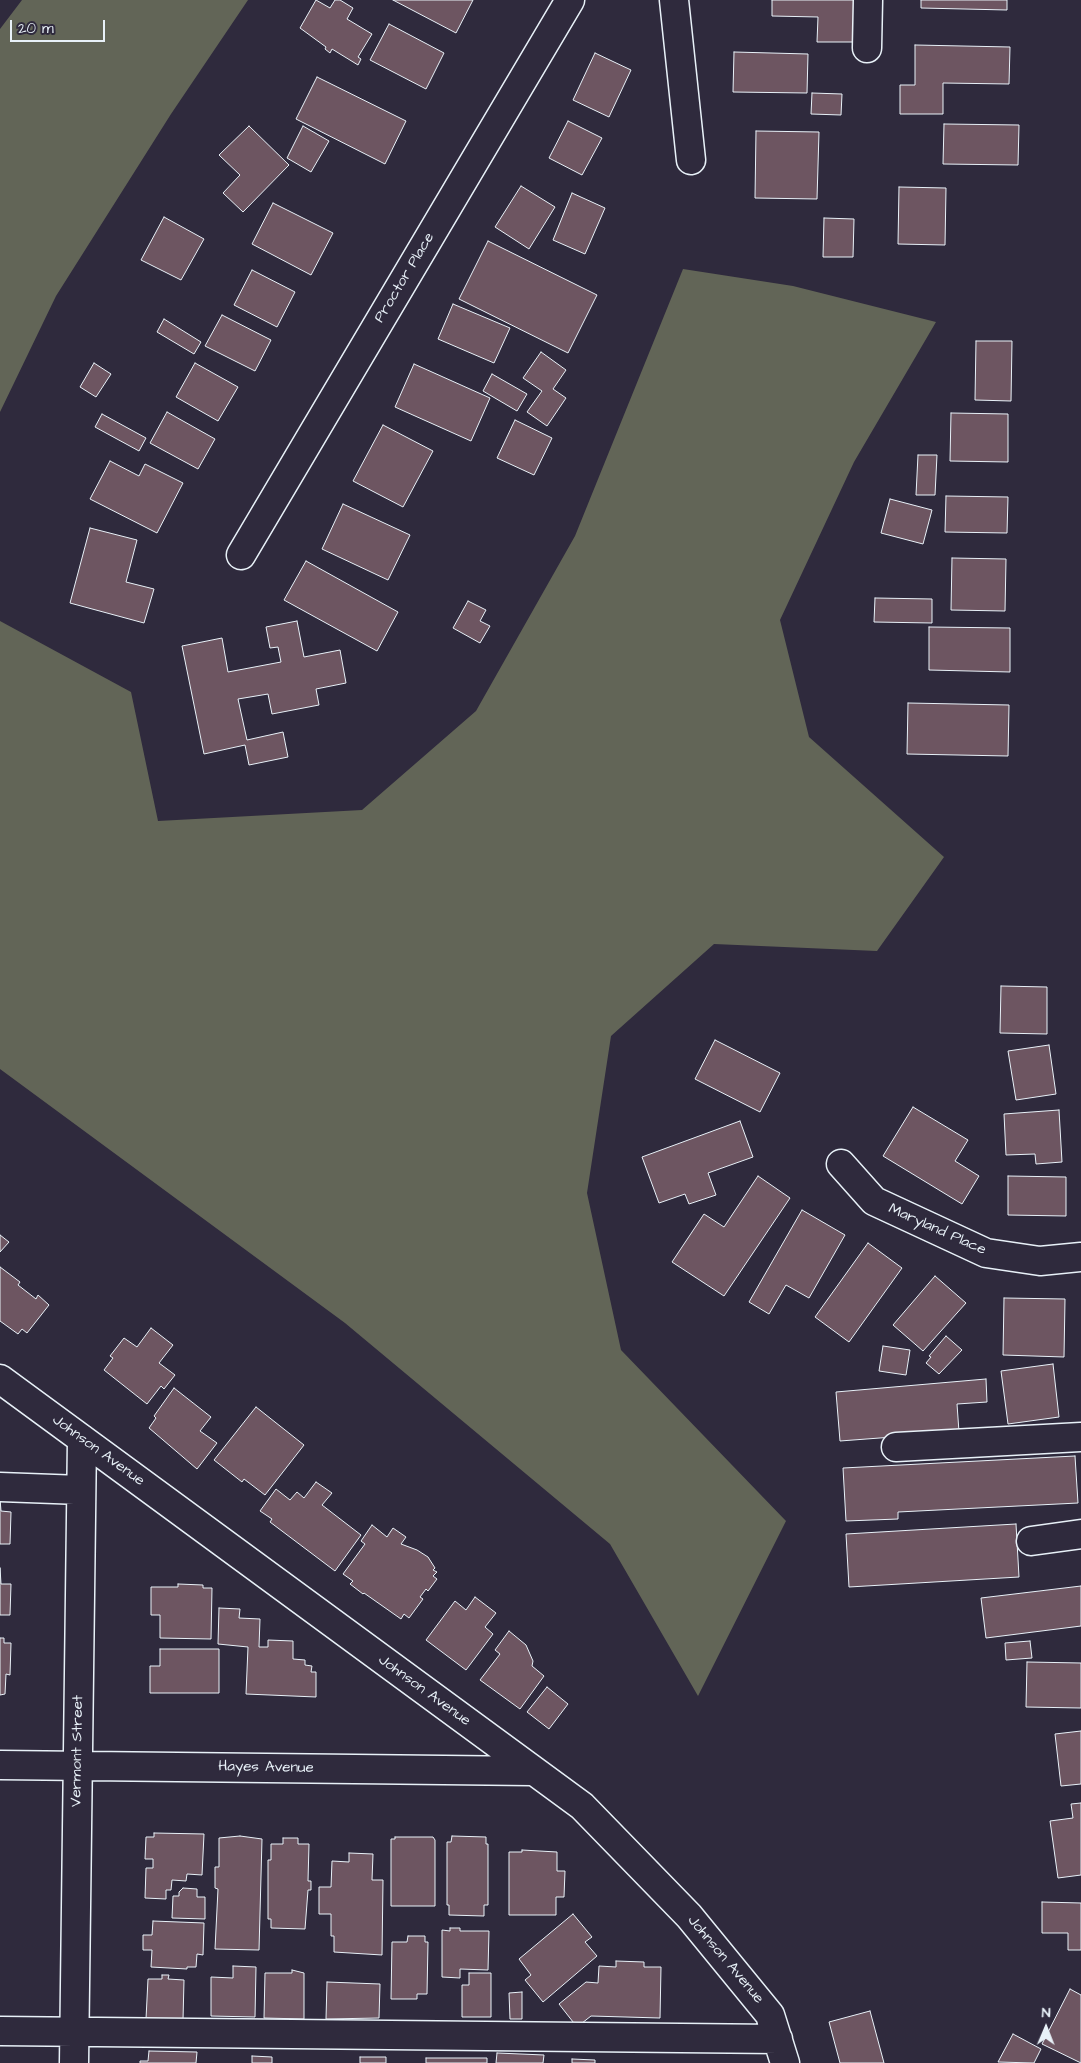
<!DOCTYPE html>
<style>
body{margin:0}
#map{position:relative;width:1081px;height:2063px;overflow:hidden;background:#2f2a3d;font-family:"Architects Daughter",sans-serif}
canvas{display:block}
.north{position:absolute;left:1021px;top:2003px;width:50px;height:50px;-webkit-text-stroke:4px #2f2a3d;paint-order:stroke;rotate:1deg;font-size:14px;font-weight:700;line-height:20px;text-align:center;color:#e8f1f8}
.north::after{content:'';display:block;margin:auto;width:18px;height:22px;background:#e8f1f8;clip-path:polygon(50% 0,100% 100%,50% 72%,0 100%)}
.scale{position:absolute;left:10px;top:20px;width:95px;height:22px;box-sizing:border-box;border:2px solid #e8f1f8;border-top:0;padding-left:6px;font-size:15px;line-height:18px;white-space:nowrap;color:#e8f1f8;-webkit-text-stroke:4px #2f2a3d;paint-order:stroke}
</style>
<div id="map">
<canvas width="1081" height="2063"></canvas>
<div class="north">N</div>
<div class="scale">20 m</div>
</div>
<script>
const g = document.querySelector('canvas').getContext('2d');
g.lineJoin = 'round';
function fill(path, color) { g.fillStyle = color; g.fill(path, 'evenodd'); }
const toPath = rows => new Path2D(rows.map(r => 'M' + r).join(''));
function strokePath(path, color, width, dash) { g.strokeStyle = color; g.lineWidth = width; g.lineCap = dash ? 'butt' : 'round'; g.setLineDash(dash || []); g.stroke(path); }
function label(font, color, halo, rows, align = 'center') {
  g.font = font + ' "Architects Daughter",sans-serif'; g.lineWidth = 4; g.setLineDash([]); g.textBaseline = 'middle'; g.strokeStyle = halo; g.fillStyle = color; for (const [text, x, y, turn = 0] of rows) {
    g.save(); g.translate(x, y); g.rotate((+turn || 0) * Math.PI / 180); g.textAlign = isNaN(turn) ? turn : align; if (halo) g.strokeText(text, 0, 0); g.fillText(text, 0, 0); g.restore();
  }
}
fill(toPath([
 [22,0,248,0,171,114,56,296,0,412,0,29],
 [683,269,793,286,936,322,854,462,780,620,809,737,944,857,877,951,714,944,611,1036,587,1193,621,1350,786,1521,698,1696,610,1544,345,1323,0,1069,0,621,131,692,158,821,362,810,476,711,575,536]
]), '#626557');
const building = toPath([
 [316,0,330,8,335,0,340,0,353,8,347,19,372,34,358,57,361,59,358,65,332,49,330,53,325,49,326,47,300,28,316,0],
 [393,0,473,0,456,33,393,0],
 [772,0,854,0,854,42,817,42,818,17,772,16,772,0],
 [921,0,1007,0,1007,10,921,8,921,0],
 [389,24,444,53,426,89,370,60,389,24],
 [915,45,1010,47,1009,84,943,83,943,114,900,114,900,85,915,85,915,45],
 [734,52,808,54,807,93,733,92,734,52],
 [595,53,631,70,609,117,573,100,595,53],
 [317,77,406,121,385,164,296,119,317,77],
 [812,93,842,94,841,115,811,114,812,93],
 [568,121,602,138,582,175,549,158,568,121],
 [944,124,1019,125,1018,165,943,164,944,124],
 [249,126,289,165,243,212,223,193,240,175,219,155,249,126],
 [303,126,329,141,311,172,287,158,303,126],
 [756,131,819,132,817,199,755,198,756,131],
 [521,186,555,207,529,249,495,227,521,186],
 [899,187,946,188,945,245,898,244,899,187],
 [572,193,605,208,585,254,553,240,572,193],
 [273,203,333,233,311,275,252,244,273,203],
 [164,217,204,239,181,280,141,260,164,217],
 [824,218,854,219,853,257,823,257,824,218],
 [488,241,597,295,568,353,459,299,488,241],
 [252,270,295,292,277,327,234,305,252,270],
 [453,304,510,328,494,363,438,339,453,304],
 [222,315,271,340,255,371,205,346,222,315],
 [164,319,201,342,194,354,157,332,164,319],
 [976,341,1012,341,1011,401,975,400,976,341],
 [541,352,566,370,553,389,566,398,547,426,527,412,542,391,523,378,541,352],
 [94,363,111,374,96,397,80,387,94,363],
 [195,363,238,387,218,421,176,397,195,363],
 [414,364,490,398,471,441,395,407,414,364],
 [492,374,527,394,517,411,483,391,492,374],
 [167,412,215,439,198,469,150,443,167,412],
 [951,413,1008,414,1008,462,950,461,951,413],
 [102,414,146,438,139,451,95,427,102,414],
 [515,420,552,438,534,475,497,458,515,420],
 [383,425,433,451,403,507,353,481,383,425],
 [918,455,937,455,935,495,916,495,918,455],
 [110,461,139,476,145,464,183,483,157,533,90,499,110,461],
 [946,496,1008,497,1007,533,945,532,946,496],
 [890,499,932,510,923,544,881,533,890,499],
 [343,504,410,535,388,580,322,549,343,504],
 [90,528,137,540,126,582,154,589,144,623,70,603,90,528],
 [952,558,1006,559,1005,611,951,610,952,558],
 [306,561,398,612,377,651,284,600,306,561],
 [875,598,932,599,932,623,874,622,875,598],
 [468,601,486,610,480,621,490,626,480,643,453,628,468,601],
 [297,621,304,657,340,650,346,683,316,689,319,705,272,714,268,694,238,699,247,740,283,732,288,757,249,765,245,745,204,754,182,646,222,638,228,672,281,662,278,647,270,648,266,627,297,621],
 [929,627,1010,628,1010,672,929,670,929,627],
 [908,703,1009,705,1008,756,907,754,908,703],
 [1001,986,1047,987,1047,1034,1000,1033,1001,986],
 [715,1040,780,1073,760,1112,695,1079,715,1040],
 [1049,1045,1056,1094,1016,1100,1008,1051,1049,1045],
 [913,1107,968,1140,955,1161,979,1176,962,1204,883,1156,913,1107],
 [1059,1110,1062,1162,1036,1164,1035,1154,1006,1155,1004,1114,1059,1110],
 [740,1121,753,1157,708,1173,716,1195,689,1204,685,1194,659,1203,642,1157,740,1121],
 [758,1176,790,1198,724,1296,672,1262,704,1214,724,1227,758,1176],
 [1008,1176,1066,1177,1066,1216,1008,1215,1008,1176],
 [802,1210,845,1235,809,1298,786,1285,769,1314,749,1302,802,1210],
 [0,1235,9,1242,0,1252,0,1235],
 [868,1243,902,1268,849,1342,815,1317,868,1243],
 [0,1267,20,1282,18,1285,36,1299,38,1295,49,1305,27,1333,22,1329,18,1334,0,1321,0,1267],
 [935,1276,966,1303,923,1351,893,1325,935,1276],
 [1004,1298,1065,1299,1064,1357,1003,1355,1004,1298],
 [151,1328,173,1345,159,1363,175,1375,164,1389,161,1386,147,1404,104,1370,113,1358,110,1356,124,1338,137,1347,151,1328],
 [946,1336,962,1350,939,1374,926,1363,931,1357,929,1356,946,1336],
 [883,1346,910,1350,906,1375,879,1371,883,1346],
 [1053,1364,1059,1417,1008,1424,1001,1371,1053,1364],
 [986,1379,987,1402,957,1404,959,1432,840,1441,836,1392,986,1379],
 [174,1388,211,1417,200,1431,217,1443,197,1469,149,1428,156,1418,154,1416,174,1388],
 [256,1407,304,1445,265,1495,244,1479,242,1482,214,1460,256,1407],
 [1075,1456,1078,1503,898,1512,898,1519,846,1521,843,1468,1075,1456],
 [316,1482,332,1493,322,1505,361,1535,335,1571,270,1522,272,1519,260,1511,276,1489,290,1500,297,1492,304,1498,316,1482],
 [0,1499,1,1511,11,1512,10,1544,0,1544,0,1499],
 [1016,1524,1019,1577,849,1587,846,1534,1016,1524],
 [372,1525,387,1537,393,1528,406,1537,401,1544,417,1550,428,1557,435,1568,433,1570,437,1572,433,1576,437,1579,428,1591,426,1589,420,1597,423,1599,409,1618,404,1614,401,1619,364,1593,363,1594,350,1584,353,1581,343,1574,365,1544,361,1541,372,1525],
 [0,1568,1,1584,11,1584,10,1615,0,1615,0,1568],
 [178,1584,203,1585,203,1588,212,1588,211,1639,160,1638,160,1615,151,1615,151,1587,178,1587,178,1584],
 [1081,1586,1081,1626,986,1638,981,1598,1081,1586],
 [475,1597,496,1613,485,1627,493,1634,466,1670,426,1640,455,1601,466,1610,475,1597],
 [219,1608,240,1609,239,1618,260,1619,259,1647,268,1647,268,1640,293,1641,293,1659,305,1660,305,1665,312,1666,311,1672,316,1672,316,1697,246,1694,248,1647,218,1644,219,1608],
 [509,1631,526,1645,533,1661,532,1666,544,1676,520,1709,480,1680,500,1654,495,1650,509,1631],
 [0,1638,4,1638,4,1643,11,1643,10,1675,6,1674,5,1694,0,1695,0,1638],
 [1030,1641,1032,1658,1006,1660,1005,1643,1030,1641],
 [160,1649,219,1649,219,1693,150,1693,150,1666,160,1666,160,1649],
 [1027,1662,1081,1663,1081,1708,1026,1707,1027,1662],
 [547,1687,568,1704,549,1729,527,1712,547,1687],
 [1081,1731,1081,1784,1061,1786,1055,1734,1081,1731],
 [1081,1803,1081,1875,1058,1878,1050,1821,1073,1818,1071,1804,1081,1803],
 [154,1833,204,1834,202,1875,187,1874,186,1881,172,1880,171,1890,166,1890,166,1899,145,1898,146,1868,153,1868,153,1859,145,1859,146,1837,154,1837,154,1833],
 [240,1836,262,1839,259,1950,215,1949,218,1889,215,1888,215,1867,219,1867,219,1838,240,1836],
 [452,1836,486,1837,486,1844,488,1844,488,1905,484,1905,484,1916,449,1915,449,1905,447,1905,447,1842,451,1842,452,1836],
 [395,1837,433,1837,435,1840,435,1906,391,1906,391,1839,395,1839,395,1837],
 [283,1838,298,1838,298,1844,309,1844,308,1881,311,1881,311,1890,308,1890,305,1929,271,1928,271,1919,268,1919,268,1860,271,1860,271,1844,283,1844,283,1838],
 [522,1850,557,1852,557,1871,565,1871,564,1897,556,1897,556,1915,509,1915,509,1852,522,1852,522,1850],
 [349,1853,373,1854,372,1880,383,1880,382,1955,334,1952,334,1936,331,1936,331,1914,319,1914,319,1887,331,1887,332,1861,349,1862,349,1853],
 [183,1888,197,1889,197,1897,205,1897,205,1919,172,1918,173,1896,179,1896,179,1892,183,1888],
 [1042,1902,1081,1903,1081,1950,1068,1950,1068,1933,1042,1933,1042,1902],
 [573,1914,592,1937,585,1942,597,1956,543,2002,525,1980,531,1975,519,1959,573,1914],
 [153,1921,204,1923,203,1955,197,1954,196,1967,187,1967,187,1969,151,1967,152,1950,143,1950,143,1935,152,1935,153,1921],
 [450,1928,460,1928,460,1931,489,1931,488,1970,460,1969,460,1978,442,1977,442,1930,450,1931,450,1928],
 [408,1936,425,1936,425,1942,428,1942,427,1994,417,1994,417,1999,391,1999,392,1942,407,1942,408,1936],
 [616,1961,644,1962,644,1967,661,1967,660,2018,591,2016,577,2027,559,2004,586,1982,598,1983,599,1966,616,1967,616,1961],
 [233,1966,256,1967,255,2017,211,2016,211,1977,233,1978,233,1966],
 [292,1970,304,1973,304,2019,264,2018,265,1973,292,1973,292,1970],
 [469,1973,491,1973,491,2017,462,2017,462,1985,469,1985,469,1973],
 [162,1975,169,1975,168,1979,184,1980,183,2020,146,2019,148,1979,162,1979,162,1975],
 [327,1982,380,1984,379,2018,326,2019,327,1982],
 [1070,1989,1081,1995,1081,2063,1042,2044,1070,1989],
 [522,1992,522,2019,510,2019,509,1993,522,1992],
 [870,2011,884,2063,840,2063,829,2022,870,2011],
 [1013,2034,1041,2049,1034,2063,998,2062,1013,2034],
 [149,2051,197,2052,196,2063,140,2063,140,2061,148,2061,149,2051],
 [497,2053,544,2055,543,2063,496,2063,497,2053],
 [252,2056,272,2057,272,2063,252,2063,252,2056],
 [360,2057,386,2057,386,2063,360,2063,360,2057],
 [426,2058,487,2058,487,2063,426,2063,426,2058],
 [572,2059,595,2060,595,2063,572,2063,572,2059]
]);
fill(building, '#6d5561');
strokePath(building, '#e8f1f8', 1);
const minor = toPath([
 [674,0,691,160],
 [867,48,868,0],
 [241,555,570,0],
 [841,1164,874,1201,986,1253,1040,1261,1081,1257],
 [0,1379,582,1806,689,1916,770,2015,785,2063],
 [896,1447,1081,1437],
 [0,1487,81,1490],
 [1031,1541,1081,1534],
 [0,1765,532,1771],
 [0,2031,778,2039],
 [74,2063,82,1439]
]);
strokePath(minor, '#e8f1f8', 31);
strokePath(minor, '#2f2a3d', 28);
label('15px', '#e8f1f8', '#2f2a3d', [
 ["Proctor Place",405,278,-59],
 ["Maryland Place",937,1230,24],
 ["Johnson Avenue",98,1451,36],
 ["Johnson Avenue",424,1691,36],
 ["Vermont Street",78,1751,-89],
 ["Hayes Avenue",266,1768,1],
 ["Johnson Avenue",725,1960,50]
]);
</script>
